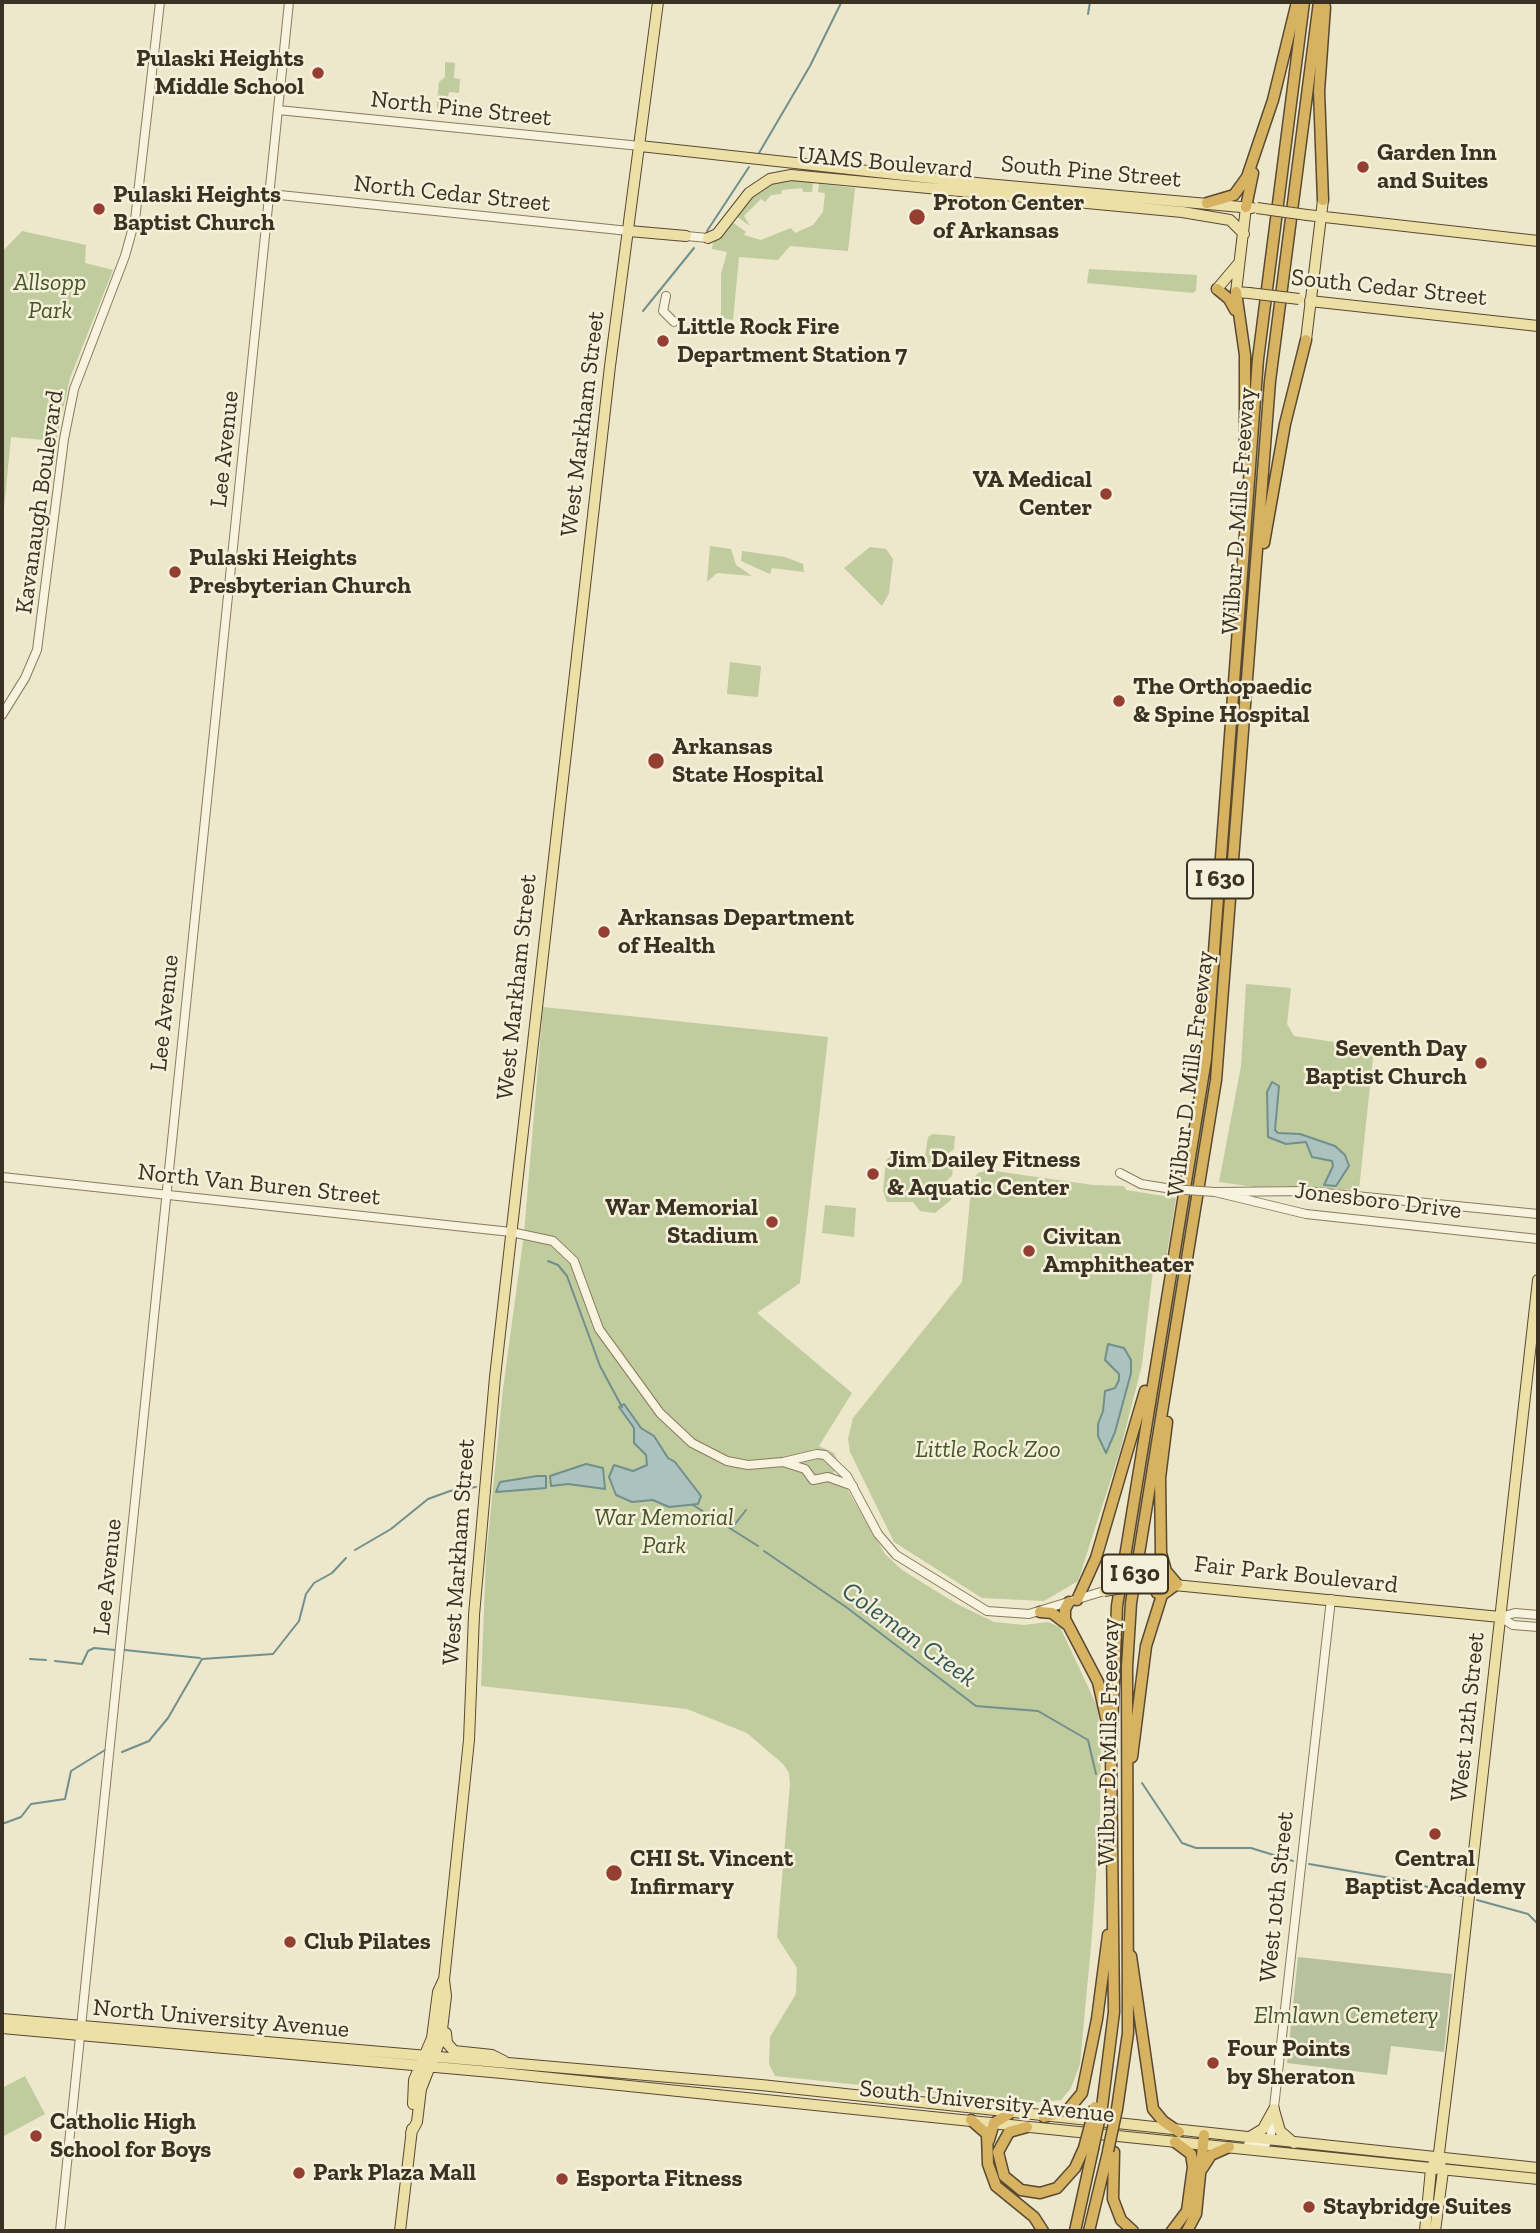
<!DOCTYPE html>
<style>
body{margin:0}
#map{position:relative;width:1540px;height:2233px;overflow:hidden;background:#ede7cb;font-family:"Zilla Slab",serif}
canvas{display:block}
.frame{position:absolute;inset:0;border:4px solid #3b3122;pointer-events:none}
</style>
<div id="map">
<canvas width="1540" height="2233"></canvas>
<div class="frame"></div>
</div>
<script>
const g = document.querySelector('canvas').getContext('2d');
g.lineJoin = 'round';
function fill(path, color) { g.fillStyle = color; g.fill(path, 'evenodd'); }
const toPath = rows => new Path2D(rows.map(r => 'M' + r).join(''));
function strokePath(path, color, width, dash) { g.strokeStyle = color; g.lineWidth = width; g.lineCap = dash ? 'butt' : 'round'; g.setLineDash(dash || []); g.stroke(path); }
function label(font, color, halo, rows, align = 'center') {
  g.font = font + ' "Zilla Slab",serif'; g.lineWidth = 5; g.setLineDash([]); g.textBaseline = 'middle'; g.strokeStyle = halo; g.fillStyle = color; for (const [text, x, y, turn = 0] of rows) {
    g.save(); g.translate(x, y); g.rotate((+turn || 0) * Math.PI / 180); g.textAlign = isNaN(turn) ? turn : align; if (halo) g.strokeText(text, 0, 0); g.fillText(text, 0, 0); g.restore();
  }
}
fill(toPath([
 [445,62,455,63,454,78,460,79,459,93,449,92,445,109,437,108,437,104,439,82,445,77],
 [793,179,813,181,812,192,803,192,802,188,782,190,781,194,771,195,765,202,761,199,744,216,750,226,736,216,757,191,779,180],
 [819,184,855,188,848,251,790,246,778,260,739,257,733,320,721,318,721,274,727,252,712,249,713,243,732,222,746,232,744,235,761,240,791,228,795,233,813,225,823,212,825,193,818,192],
 [22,231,86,245,85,263,113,270,70,378,56,441,11,437,3,518,2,252],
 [1089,269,1197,275,1196,290,1193,293,1087,283],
 [710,546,731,549,736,565,752,576,717,573,707,582],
 [870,547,886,549,893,559,889,593,882,606,844,568],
 [742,551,785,557,803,564,804,572,772,568,770,574,741,561],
 [730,662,761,666,758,697,727,694],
 [1246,984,1291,988,1287,1024,1294,1036,1374,1048,1359,1190,1287,1186,1255,1187,1219,1182,1241,1066],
 [543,1007,828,1037,800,1283,757,1313,852,1393,819,1446,834,1453,838,1461,831,1481,847,1489,885,1554,902,1570,957,1604,994,1622,1024,1625,1048,1622,1060,1627,1097,1706,1101,1741,1100,1816,1092,1935,1080,2064,1071,2088,1061,2100,1031,2103,775,2076,769,2064,770,2037,796,1994,797,1968,777,1937,790,1784,789,1773,783,1764,747,1733,687,1709,481,1686,486,1558,503,1389,524,1234],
 [933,1134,955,1136,954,1149,945,1156,953,1166,952,1176,942,1185,952,1199,935,1213,920,1211,913,1202,887,1202,883,1191,886,1160,895,1153,925,1156,928,1137],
 [988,1170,1093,1185,1124,1186,1126,1190,1176,1198,1165,1265,1153,1270,1142,1365,1120,1451,1078,1581,1044,1601,982,1598,894,1542,850,1452,848,1439,853,1418,962,1282,972,1180,978,1173],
 [825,1205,856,1208,854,1237,822,1233],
 [25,2076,45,2114,2,2137,2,2088]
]), '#c0cb9e');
fill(toPath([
 [1298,1957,1452,1974,1444,2052,1391,2046,1387,2075,1287,2063]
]), '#b8c19d');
const water = toPath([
 [1272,1082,1279,1086,1275,1130,1278,1133,1300,1134,1335,1146,1345,1155,1349,1166,1336,1186,1324,1185,1333,1166,1332,1161,1312,1157,1306,1142,1286,1144,1268,1137,1267,1092,1272,1082],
 [1108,1344,1124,1348,1131,1360,1131,1373,1115,1432,1106,1453,1098,1436,1098,1424,1103,1411,1105,1391,1115,1388,1119,1380,1119,1374,1105,1360,1108,1344],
 [624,1404,641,1428,654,1436,668,1458,675,1462,701,1496,698,1504,669,1507,653,1500,632,1502,616,1495,609,1477,614,1465,633,1471,647,1465,646,1455,634,1443,634,1428,619,1407,624,1404],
 [586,1464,603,1468,605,1489,568,1484,551,1486,550,1476,586,1464],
 [537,1476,546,1476,546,1488,496,1492,500,1482,537,1476]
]);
fill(water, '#abc2be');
strokePath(water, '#71908d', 2);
strokePath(toPath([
 [1088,14,1090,2],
 [759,153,810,66,841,3],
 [707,231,749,167],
 [643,311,694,248],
 [548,1261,558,1265,567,1276,600,1366,622,1407],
 [693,1505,758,1546],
 [732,1528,746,1510],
 [355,1550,391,1529,428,1499,450,1491,476,1487],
 [764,1551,846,1607,976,1706,1038,1711,1088,1740,1096,1774],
 [125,1650,200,1658],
 [30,1659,46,1660],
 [55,1661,82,1664,88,1651,94,1648,115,1650],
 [122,1752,149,1741,168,1718,202,1659,273,1654,299,1621,306,1594,314,1583,332,1573,346,1558],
 [1142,1783,1182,1843,1196,1848,1251,1848,1293,1861],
 [2,1824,21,1817,31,1804,65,1799,71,1771,105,1750],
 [1309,1864,1402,1880,1461,1896],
 [1477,1900,1528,1914,1538,1924]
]), '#71908d', 2);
const minor = toPath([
 [278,110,640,146],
 [270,194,629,231],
 [686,236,708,238],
 [666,296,663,311,674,322],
 [2,715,25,678,37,650,64,439,74,389,125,256,135,220,160,2],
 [1120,1173,1141,1184,1172,1189],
 [2,1177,511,1232,553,1241,574,1261,599,1329,660,1413,692,1443,727,1461,748,1465,783,1462,817,1454,825,1455,847,1476,878,1534,896,1555,987,1611,1029,1614,1104,1591],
 [1215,1192,1306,1214,1538,1239],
 [1215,1192,1305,1191,1538,1214],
 [783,1462,805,1469,813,1480,828,1477,853,1486],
 [1500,1617,1513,1625,1538,1627],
 [1500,1617,1515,1613,1538,1615],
 [1248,2145,1266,2144,1271,2134,1331,1599],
 [60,2231,289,2]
]);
const major = toPath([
 [640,146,986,184,1252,208],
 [1246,207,1236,292,1249,293],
 [1307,215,1538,241],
 [629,231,686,236],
 [708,238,717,234,749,193,770,179,791,175,1182,212,1230,220,1244,234],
 [1217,289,1238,264],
 [1310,301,1538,326],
 [1306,340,1323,200],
 [1154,1583,1500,1617],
 [2,2019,761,2085,1538,2168],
 [2,2028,502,2073,1538,2179],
 [446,2033,447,2043,454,2051,492,2055,504,2061],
 [413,2104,414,2080,432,2038,438,1992,443,1981],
 [1274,2110,1280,2131,1294,2143],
 [411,2133,417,2122,421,2089,441,2038,446,1996,444,1980,469,1740,474,1615,495,1377,610,366,658,2],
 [1248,2138,1263,2129,1274,2109],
 [400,2231,412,2129],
 [1425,2231,1431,2169,1439,2153,1453,2039,1538,1280],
 [1435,2231,1443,2171,1441,2166]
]);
const highway = toPath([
 [1323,200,1319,91,1325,7],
 [1207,203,1234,195,1247,177,1273,100,1297,2],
 [1246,207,1253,173],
 [1217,289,1229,299,1235,310],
 [1236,292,1245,355,1245,449],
 [1264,543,1285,424,1306,340],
 [1157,1593,1156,1583,1161,1553,1160,1478,1167,1422],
 [1077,1600,1096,1558,1145,1391],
 [1069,1602,1065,1609,1065,1619,1098,1682,1106,1718],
 [1040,1612,1052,1613,1068,1625],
 [1132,1757,1146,1646,1162,1595,1177,1584,1166,1571,1161,1553],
 [1131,1956,1153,2109,1163,2121,1179,2132],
 [1102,2107,1114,2012,1111,1753,1117,1606,1206,1059,1258,359,1304,2],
 [1117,2109,1128,2033,1127,1667,1131,1603,1216,1080,1270,381,1319,2],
 [1044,2117,1067,2111,1082,2093,1097,2019,1108,1935],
 [971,2120,987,2134,988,2164,996,2186,1034,2217,1043,2231],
 [1027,2127,1009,2132,998,2152,1004,2176,1021,2190,1040,2193,1057,2188,1075,2168,1084,2148],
 [989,2140,994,2123,1009,2114],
 [1114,2152,1113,2199,1121,2220,1133,2231],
 [1202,2169,1211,2155,1229,2147],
 [1075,2231,1093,2149],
 [1089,2231,1108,2152],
 [1172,2231,1187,2211,1193,2167,1191,2154,1175,2142],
 [1187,2231,1196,2214,1204,2135]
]);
strokePath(minor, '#897b5f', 10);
strokePath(major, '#584933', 12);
strokePath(highway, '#584933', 13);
strokePath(minor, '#f8f3de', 8);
strokePath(major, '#ede0a6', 10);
strokePath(highway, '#d6b261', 10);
const minorBridge = toPath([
 [1172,1189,1215,1192]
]);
const majorBridge = toPath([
 [1257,208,1307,215],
 [1249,293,1299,299],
 [1104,1591,1154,1583]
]);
const highwayBridge = toPath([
 [1084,2148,1095,2107],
 [1093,2149,1102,2107],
 [1108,2151,1117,2109]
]);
strokePath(minorBridge, '#897b5f', 10, []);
strokePath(majorBridge, '#584933', 12, []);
strokePath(highwayBridge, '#584933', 13, []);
strokePath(minorBridge, '#f8f3de', 8);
strokePath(majorBridge, '#ede0a6', 10);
strokePath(highwayBridge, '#d6b261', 10);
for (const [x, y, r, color] of [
 [318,73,7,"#953e32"],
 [1363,167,7,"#953e32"],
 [99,209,7,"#953e32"],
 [917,217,9,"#953e32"],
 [663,341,7,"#953e32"],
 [1106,494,7,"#953e32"],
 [175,572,7,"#953e32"],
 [1119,701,7,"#953e32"],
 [656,761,9,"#953e32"],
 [604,932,7,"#953e32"],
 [1481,1063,7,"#953e32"],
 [873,1174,7,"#953e32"],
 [772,1222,7,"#953e32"],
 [1029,1251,7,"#953e32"],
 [1435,1834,7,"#953e32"],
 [614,1873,9,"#953e32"],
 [290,1942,7,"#953e32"],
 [1213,2063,7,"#953e32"],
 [36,2136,7,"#953e32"],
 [299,2173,7,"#953e32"],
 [562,2179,7,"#953e32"],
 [1309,2207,7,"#953e32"]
]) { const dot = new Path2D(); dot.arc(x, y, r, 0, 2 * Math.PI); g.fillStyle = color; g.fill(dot); strokePath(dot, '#f5f0da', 2.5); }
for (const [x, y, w] of [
 [1220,879,66],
 [1135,1574,66]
]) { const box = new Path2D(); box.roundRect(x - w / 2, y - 19.5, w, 39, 5); g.fillStyle = '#f5f0da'; g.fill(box); strokePath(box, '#3b3122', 2); }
label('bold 23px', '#3b3122', null, [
 ["I 630",1220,879],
 ["I 630",1135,1574]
]);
label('bold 24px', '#3b3122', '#f5f0da', [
 ["Pulaski Heights",304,59,"right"],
 ["Middle School",304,87,"right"],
 ["Garden Inn",1377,153],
 ["and Suites",1377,181],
 ["Pulaski Heights",113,195],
 ["Baptist Church",113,223],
 ["Proton Center",933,203],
 ["of Arkansas",933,231],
 ["Little Rock Fire",677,327],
 ["Department Station 7",677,355],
 ["VA Medical",1092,480,"right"],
 ["Center",1092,508,"right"],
 ["Pulaski Heights",189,558],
 ["Presbyterian Church",189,586],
 ["The Orthopaedic",1133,687],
 ["& Spine Hospital",1133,715],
 ["Arkansas",672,747],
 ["State Hospital",672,775],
 ["Arkansas Department",618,918],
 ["of Health",618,946],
 ["Seventh Day",1467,1049,"right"],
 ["Baptist Church",1467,1077,"right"],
 ["Jim Dailey Fitness",887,1160],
 ["& Aquatic Center",887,1188],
 ["War Memorial",758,1208,"right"],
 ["Stadium",758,1236,"right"],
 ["Civitan",1043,1237],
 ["Amphitheater",1043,1265],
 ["CHI St. Vincent",630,1859],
 ["Infirmary",630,1887],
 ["Central",1435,1859,"center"],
 ["Baptist Academy",1435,1887,"center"],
 ["Club Pilates",304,1942],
 ["Four Points",1227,2049],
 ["by Sheraton",1227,2077],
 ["Catholic High",50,2122],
 ["School for Boys",50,2150],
 ["Park Plaza Mall",313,2173],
 ["Esporta Fitness",576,2179],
 ["Staybridge Suites",1323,2207]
], 'left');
label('24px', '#3b3122', '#f5f0da', [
 ["North Pine Street",461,109,6],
 ["UAMS Boulevard",885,163,5],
 ["South Pine Street",1091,172,5],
 ["North Cedar Street",452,194,6],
 ["South Cedar Street",1389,288,6],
 ["West Markham Street",583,424,-83],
 ["Lee Avenue",225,449,-84],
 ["Kavanaugh Boulevard",40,502,-82],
 ["Wilbur D. Mills Freeway",1239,511,-86],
 ["West Markham Street",517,987,-84],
 ["Lee Avenue",165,1013,-84],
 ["Wilbur D. Mills Freeway",1191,1074,-83],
 ["North Van Buren Street",259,1185,6],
 ["Jonesboro Drive",1378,1201,7],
 ["West Markham Street",459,1552,-86],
 ["Fair Park Boulevard",1296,1575,6],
 ["Lee Avenue",108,1577,-84],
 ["West 12th Street",1468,1717,-84],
 ["Wilbur D. Mills Freeway",1109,1742,-89],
 ["West 10th Street",1277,1897,-84],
 ["North University Avenue",221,2019,5],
 ["South University Avenue",987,2102,6]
]);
label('italic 24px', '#45562a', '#f5f0da', [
 ["Allsopp",50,283],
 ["Park",50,311],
 ["Little Rock Zoo",988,1450],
 ["War Memorial",664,1518],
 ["Park",664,1546],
 ["Elmlawn Cemetery",1346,2016]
]);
label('italic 26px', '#325759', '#f5f0da', [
 ["Coleman Creek",909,1635,36]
]);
</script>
